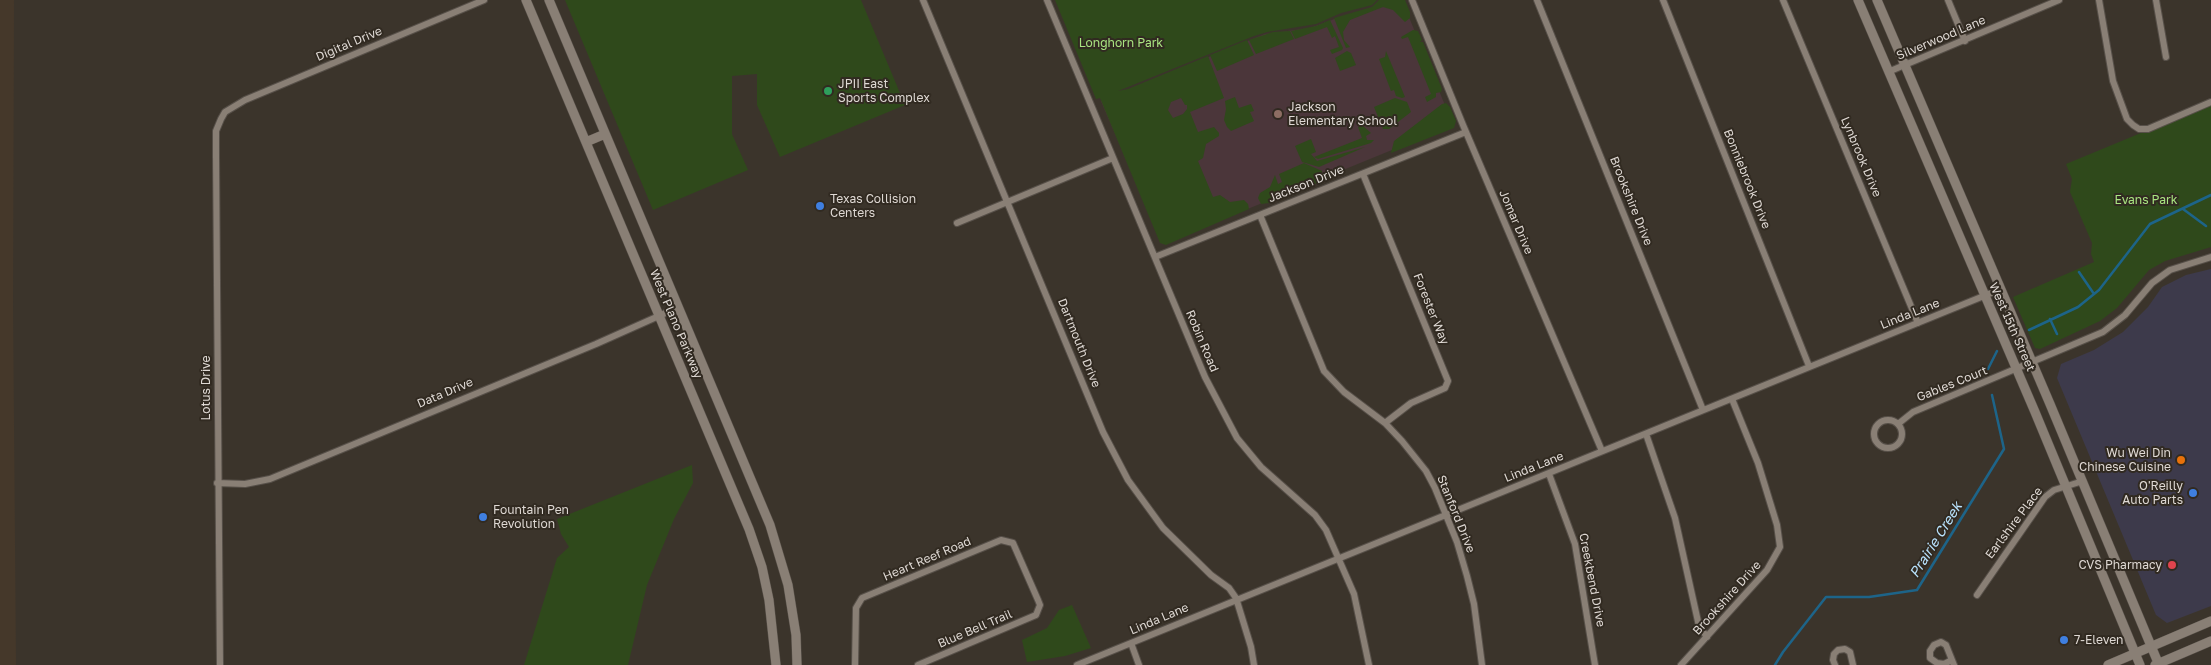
<!DOCTYPE html>
<style>
body{margin:0}
canvas{display:block;background:#3b342b}
</style>
<canvas width="2211" height="665"></canvas>
<script>
const g = document.querySelector('canvas').getContext('2d');
g.lineJoin = 'round';
function fill(path, color) { g.fillStyle = color; g.fill(path, 'evenodd'); }
const toPath = rows => new Path2D(rows.map(r => 'M' + r).join(''));
function strokePath(path, color, width, dash) { g.strokeStyle = color; g.lineWidth = width; g.lineCap = dash ? 'butt' : 'round'; g.setLineDash(dash || []); g.stroke(path); }
function label(font, color, halo, rows, align = 'center') {
  g.font = font + ' "Golos Text",sans-serif'; g.lineWidth = 4; g.setLineDash([]); g.textBaseline = 'middle'; g.strokeStyle = halo; g.fillStyle = color; for (const [text, x, y, turn = 0] of rows) {
    g.save(); g.translate(x, y); g.rotate((+turn || 0) * Math.PI / 180); g.textAlign = isNaN(turn) ? turn : align; if (halo) g.strokeText(text, 0, 0); g.fillText(text, 0, 0); g.restore();
  }
}
fill(toPath([
 [2211,269,2211,606,2167,623,2156,615,2057,378,2061,364,2094,350,2123,332,2148,307,2162,287,2186,275]
]), '#3d3a4b');
fill(toPath([
 [0,0,14,0,13,305,16,665,0,665]
]), '#45382a');
fill(toPath([
 [1402,0,1453,125,1162,244,1101,101,1265,34,1310,28,1340,17]
]), '#4b363a');
fill(toPath([
 [565,0,861,0,905,105,780,157,757,105,757,74,732,76,732,134,748,170,653,210],
 [1055,0,1377,0,1372,5,1341,13,1316,24,1267,32,1254,36,1118,91,1128,89,1208,56,1224,98,1190,112,1198,132,1214,127,1219,133,1219,136,1206,144,1203,158,1198,161,1213,197,1220,195,1230,202,1244,200,1248,204,1249,209,1166,245,1160,243,1100,98,1096,99],
 [1181,98,1185,105,1187,105,1187,109,1183,114,1173,118,1168,110,1171,102],
 [1379,0,1405,0,1410,12,1410,18,1405,22,1393,10,1383,7,1350,20,1343,32,1344,40,1350,47,1346,48,1334,18,1372,7],
 [1330,20,1343,48,1342,50,1332,54,1330,50,1339,47,1335,36,1332,38,1327,27,1295,39,1291,31,1316,26],
 [1413,30,1418,31,1422,40,1420,42,1423,42,1442,89,1441,92,1436,93,1436,97,1427,102,1425,97,1431,94,1408,37,1402,39,1401,37],
 [1290,31,1294,39,1256,54,1249,40,1273,32],
 [1247,40,1254,55,1217,71,1210,55],
 [1347,51,1351,53,1356,65,1340,71,1335,58],
 [1386,51,1405,97,1402,98,1396,96,1394,90,1391,91,1379,59,1385,57],
 [1235,97,1239,108,1251,104,1254,111,1250,112,1254,121,1231,131,1227,127,1224,120,1226,109,1225,101],
 [1395,98,1407,102,1411,112,1389,129,1383,129,1374,107],
 [1442,104,1446,103,1450,107,1456,121,1454,128,1391,153,1394,141],
 [2211,104,2211,247,2165,261,2149,270,2117,308,2100,321,2040,349,2035,348,2013,297,2094,262,2091,254,2092,243,2070,192,2072,179,2066,164],
 [1362,125,1371,133,1366,136,1367,140,1374,140,1371,143,1318,159,1314,157,1362,138,1358,127],
 [1311,139,1316,152,1311,154,1317,161,1365,147,1319,167,1302,162,1295,146],
 [1304,163,1322,171,1322,181,1269,203,1261,204,1258,198,1260,193,1270,187,1275,175,1278,184,1282,182,1279,174],
 [692,465,693,483,674,519,647,585,628,665,524,665,557,558,569,547,561,534,557,519],
 [1072,605,1091,648,1065,656,1027,662,1022,640,1047,628,1059,610]
]), '#2f491b');
strokePath(toPath([
 [2183,209,2206,226],
 [2079,272,2094,294],
 [2050,319,2057,334],
 [2029,330,2078,307,2099,290,2150,224,2211,195],
 [1988,369,1997,351],
 [1775,665,1783,652,1826,597,1869,597,1917,590,2004,449,1992,395]
]), '#1d6489', 2.5);
const minor = toPath([
 [923,0,1103,432,1128,480,1163,528,1211,575,1229,588,1236,598,1251,647,1254,665],
 [1047,0,1205,377,1237,438,1261,467,1315,515,1326,530,1354,594,1369,665],
 [1412,0,1463,125,1602,451],
 [1537,0,1703,410],
 [1663,0,1809,366],
 [1783,0,1918,323],
 [1948,0,1965,41],
 [2099,0,2113,81,2127,119,2133,125,2139,129,2148,129,2211,102],
 [2156,0,2166,57],
 [1888,72,2059,0],
 [1363,174,1448,381,1445,388,1411,403,1385,423],
 [1260,215,1324,371,1344,392,1385,423,1402,441,1426,471,1435,488,1457,542,1467,576,1474,604,1482,665],
 [957,223,1113,158],
 [1155,257,1466,132],
 '1874 434a14 14 0 1 1 28 0a14 14 0 1 1-28 0Z',
 [1898,424,1913,412,2103,332,2125,315,2152,283,2170,270,2211,257],
 [1646,434,1675,518,1699,626,1707,637],
 [1549,474,1575,544,1595,665],
 [217,483,245,484,270,479,596,344,679,307],
 [1977,595,2045,497,2054,490,2083,481],
 [1131,643,1139,665],
 [1952,660,1944,664,1937,663,1930,658,1930,651,1934,645,1941,642,1946,645,1954,665],
 [220,665,216,154,216,131,221,119,225,112,245,100,484,0],
 [855,665,856,608,862,598,1001,540,1013,543,1038,600,1040,605,1036,615,918,665],
 [1077,665,2001,289],
 [1681,665,1767,570,1780,547,1777,525,1758,463,1732,399],
 [1835,665,1833,660,1834,654,1838,650,1845,649,1850,652,1853,665]
]);
const secondary = toPath([
 [526,0,749,529,762,567,769,600,776,665],
 [549,0,770,525,788,585,796,635,797,665],
 [1858,0,2035,412,2140,665],
 [1877,0,2050,404,2159,665],
 [586,142,605,134],
 [2108,665,2211,621],
 [2155,665,2211,641]
]);
strokePath(minor, '#575049', 8);
strokePath(secondary, '#575049', 10);
strokePath(minor, '#897f75', 6);
strokePath(secondary, '#897f75', 9);
for (const [x, y, r, color] of [
 [828,91,5,"#2e9e5b"],
 [1278,114,5,"#8d6e63"],
 [820,206,5,"#3f7fe0"],
 [2181,460,5,"#e8710a"],
 [2193,493,5,"#3f7fe0"],
 [483,517,5,"#3f7fe0"],
 [2172,565,5,"#e0444e"],
 [2064,640,5,"#3f7fe0"]
]) { const dot = new Path2D(); dot.arc(x, y, r, 0, 2 * Math.PI); g.fillStyle = color; g.fill(dot); strokePath(dot, '#312a21', 2); }
label('12px', '#dfd9d4', '#312a21', [
 ["Silverwood Lane",1941,38,-23],
 ["Digital Drive",349,44,-23],
 ["Lynbrook Drive",1861,157,67],
 ["Bonniebrook Drive",1747,179,68],
 ["Jackson Drive",1306,184,-22],
 ["Brookshire Drive",1631,201,68],
 ["Jomar Drive",1516,222,67],
 ["Forester Way",1431,309,68],
 ["Linda Lane",1910,314,-22],
 ["West Plano Parkway",676,324,67],
 ["West 15th Street",2012,327,66],
 ["Robin Road",1202,341,67],
 ["Dartmouth Drive",1079,343,68],
 ["Gables Court",1952,384,-22],
 ["Lotus Drive",206,388,-90],
 ["Data Drive",445,393,-23],
 ["Linda Lane",1534,467,-22],
 ["Stanford Drive",1456,514,68],
 ["Earlshire Place",2014,523,-53],
 ["Heart Reef Road",927,559,-23],
 ["Creekbend Drive",1592,580,79],
 ["Brookshire Drive",1727,598,-48],
 ["Linda Lane",1159,619,-23],
 ["Blue Bell Trail",975,629,-23]
]);
label('12px', '#a9e481', '#312a21', [
 ["Longhorn Park",1121,43],
 ["Evans Park",2146,200]
]);
label('12px', '#dfd9d4', '#312a21', [
 ["JPII East",838,84],
 ["Sports Complex",838,98],
 ["Jackson",1288,107],
 ["Elementary School",1288,121],
 ["Texas Collision",830,199],
 ["Centers",830,213],
 ["Wu Wei Din",2171,453,"right"],
 ["Chinese Cuisine",2171,467,"right"],
 ["O'Reilly",2183,486,"right"],
 ["Auto Parts",2183,500,"right"],
 ["Fountain Pen",493,510],
 ["Revolution",493,524],
 ["CVS Pharmacy",2162,565,"right"],
 ["7-Eleven",2074,640]
], 'left');
label('italic 14px', '#b9e3fe', '#312a21', [
 ["Prairie Creek",1936,540,-58]
]);
</script>
